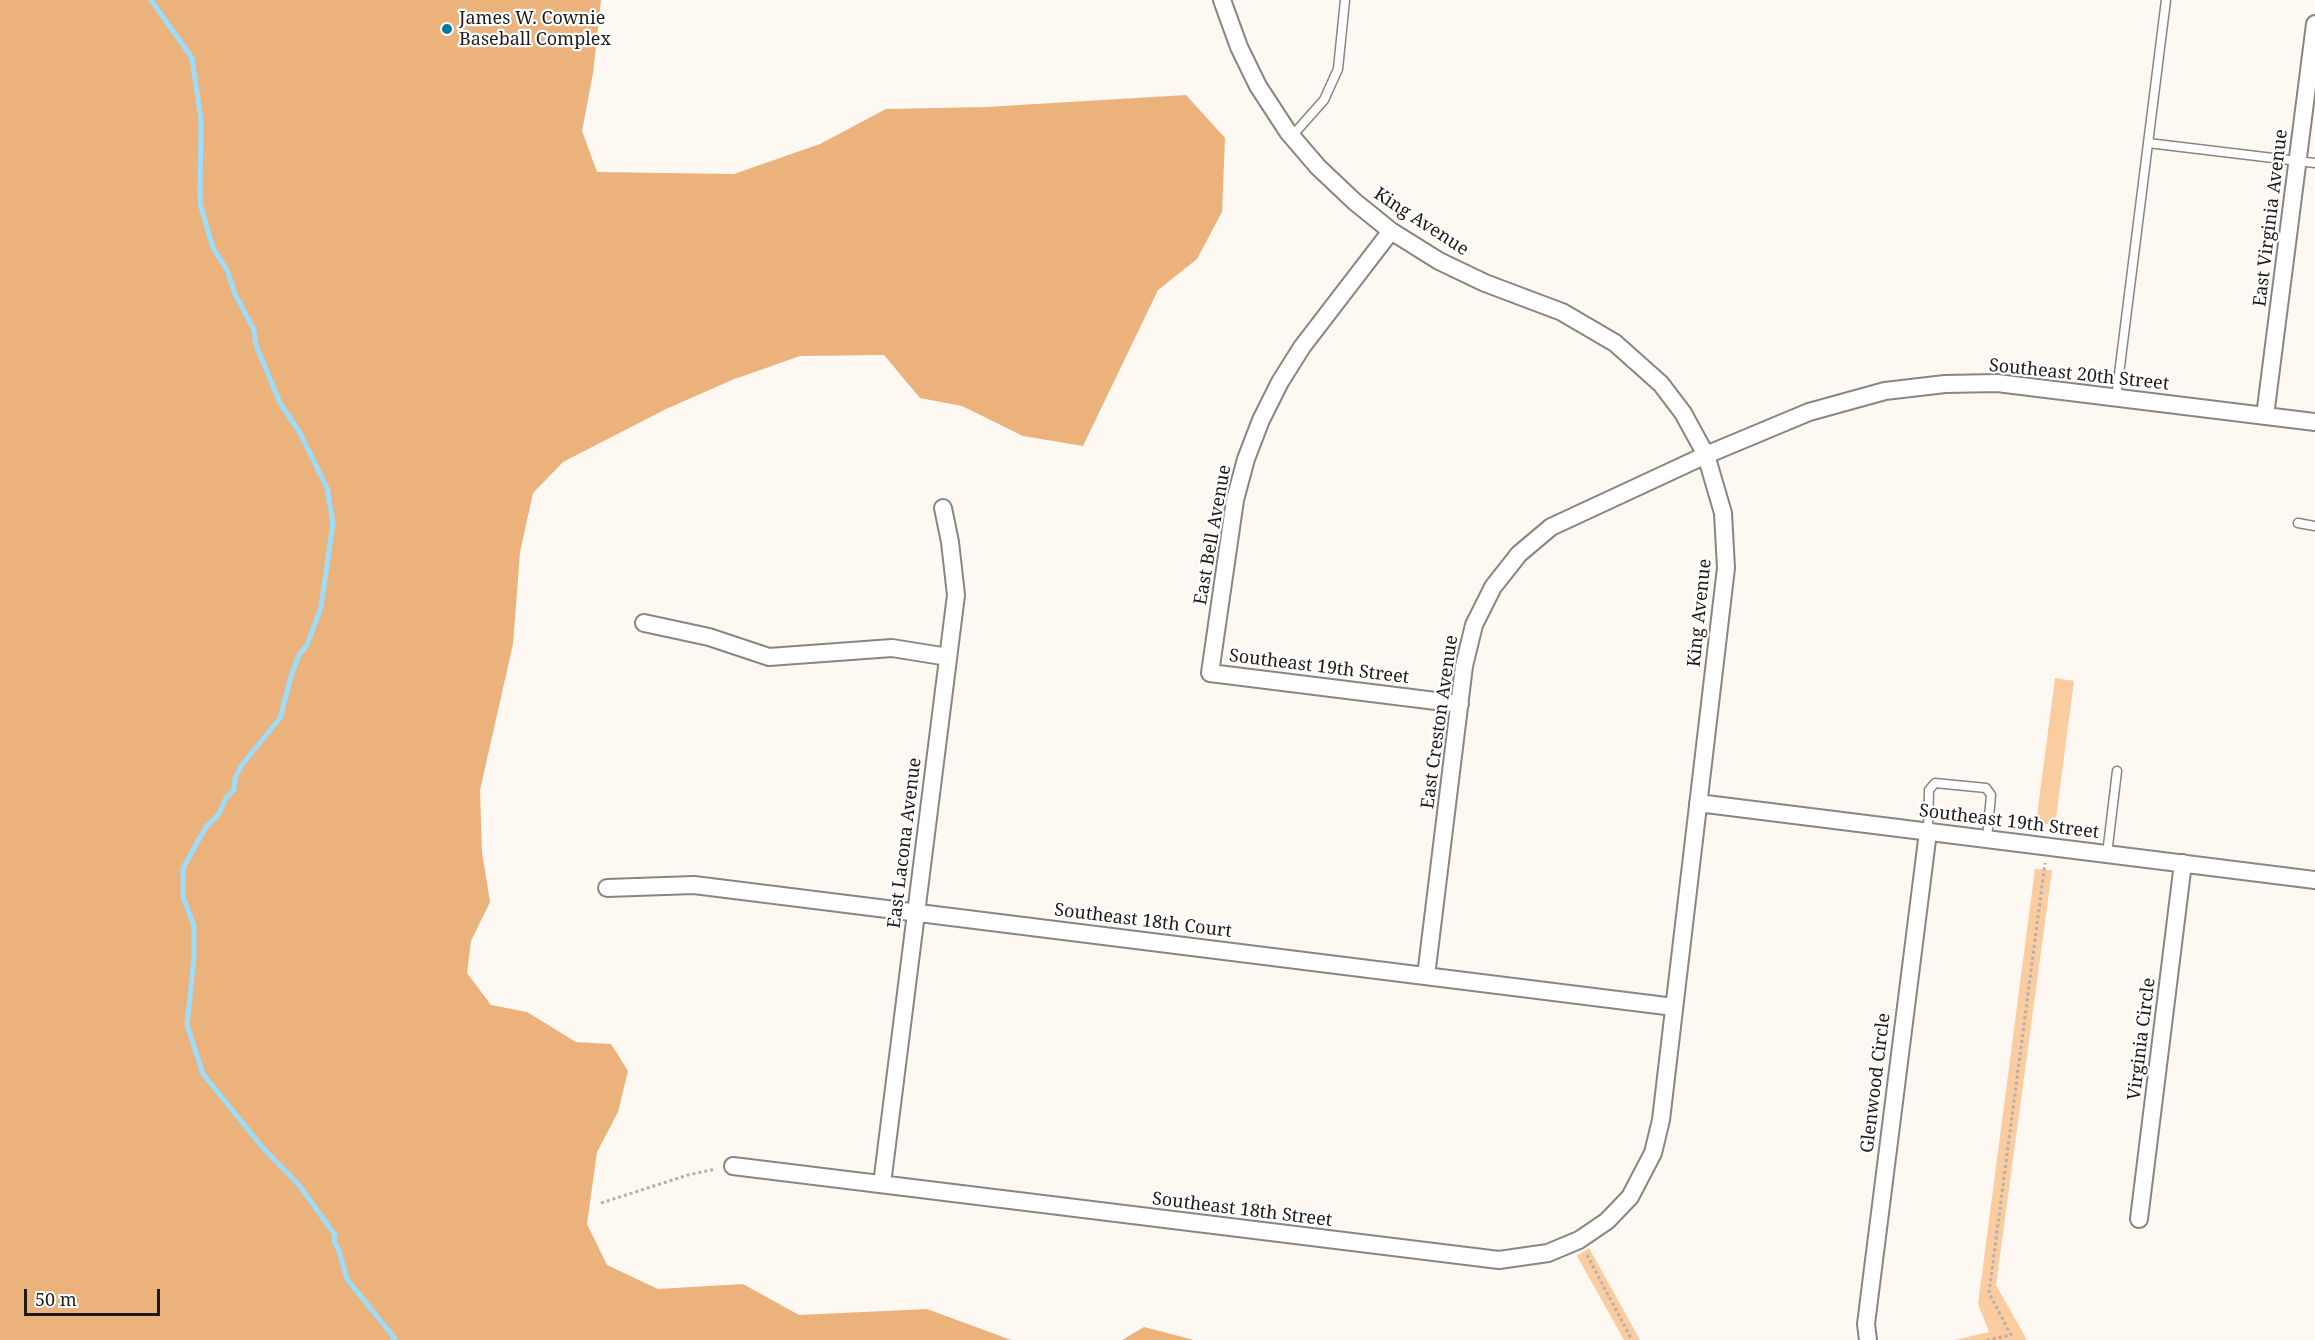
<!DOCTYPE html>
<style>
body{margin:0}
#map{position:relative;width:2315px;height:1340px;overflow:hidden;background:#fef8f3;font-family:"Noto Serif",serif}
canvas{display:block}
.scale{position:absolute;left:24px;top:1289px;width:136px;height:27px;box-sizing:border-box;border:3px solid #1d1b19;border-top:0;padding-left:8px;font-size:18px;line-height:21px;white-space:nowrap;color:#1d1b19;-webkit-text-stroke:4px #fff;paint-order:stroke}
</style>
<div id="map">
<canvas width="2315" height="1340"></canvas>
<div class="scale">50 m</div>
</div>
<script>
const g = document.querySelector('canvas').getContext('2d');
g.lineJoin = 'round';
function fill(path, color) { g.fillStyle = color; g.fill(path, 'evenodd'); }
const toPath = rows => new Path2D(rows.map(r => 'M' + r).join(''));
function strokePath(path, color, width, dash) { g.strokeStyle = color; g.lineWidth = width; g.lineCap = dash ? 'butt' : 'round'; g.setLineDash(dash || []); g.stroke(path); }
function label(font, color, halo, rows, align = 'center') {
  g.font = font + ' "Noto Serif",serif'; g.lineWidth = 4.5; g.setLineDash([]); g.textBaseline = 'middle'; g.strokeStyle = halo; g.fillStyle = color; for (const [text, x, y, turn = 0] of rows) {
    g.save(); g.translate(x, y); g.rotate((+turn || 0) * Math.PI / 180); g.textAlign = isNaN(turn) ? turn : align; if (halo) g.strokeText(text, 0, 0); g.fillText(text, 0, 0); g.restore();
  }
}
fill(toPath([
 [2055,678,2074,681,2055,825,2036,823],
 [2035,869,2052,870,1996,1285,2027,1340,1954,1340,1989,1332,1978,1304],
 [1589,1248,1640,1340,1624,1340,1577,1256]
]), '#fccca1');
fill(toPath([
 [0,0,601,0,593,73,582,131,597,172,734,174,820,144,886,109,986,107,1186,95,1225,138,1222,212,1197,259,1158,290,1083,446,1023,436,962,406,920,398,884,355,800,356,732,380,666,409,563,462,533,493,520,552,513,644,480,790,482,852,490,902,471,941,467,973,491,1005,527,1012,576,1042,611,1044,628,1071,618,1112,597,1152,587,1224,607,1265,658,1289,743,1284,799,1315,927,1309,1011,1340,0,1340],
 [1144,1327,1194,1340,1122,1340]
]), '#ecb27b');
strokePath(toPath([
 [151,0,192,58,201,120,200,203,213,248,227,270,235,294,254,330,256,345,280,403,300,433,327,488,333,523,321,607,307,645,300,653,292,673,280,718,241,766,235,778,234,790,226,798,218,815,206,827,183,868,183,897,194,926,194,958,187,1025,203,1074,263,1148,299,1185,335,1235,334,1241,339,1251,347,1279,396,1340]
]), '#9dddfc', 5);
const service = toPath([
 [1292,136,1324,100,1338,69,1345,0],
 [2148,143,2315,163],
 [2116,398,2166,0],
 [2298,523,2315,526],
 [1928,832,1929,790,1935,783,1986,788,1991,795,1987,839],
 [2107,854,2117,771]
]);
const minor = toPath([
 [1391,231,1302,347,1280,382,1261,420,1246,459,1235,500,1210,673,1460,704],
 [2265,416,2315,24],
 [644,623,709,637,769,657,892,648,948,657],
 [1698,803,2315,880],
 [607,888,694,885,1674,1007],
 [1426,976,1464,666,1474,625,1493,587,1519,554,1551,527,1706,455,1809,412,1885,391,1945,384,1997,383,2315,422],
 [733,1166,1499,1260,1548,1253,1579,1240,1607,1221,1630,1197,1653,1153,1661,1120,1726,568,1723,513,1706,455,1683,413,1661,384,1615,343,1562,312,1485,283,1439,261,1391,231,1355,202,1318,167,1288,132,1258,86,1239,47,1222,0],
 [882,1184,956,595,950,542,943,508],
 [2139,1219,2183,863],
 [1868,1340,1866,1324,1928,832]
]);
strokePath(service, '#8a8580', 11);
strokePath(minor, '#8a8580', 20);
strokePath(toPath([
 [601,1203,688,1175,716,1169],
 [1587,1255,1632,1340],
 [1987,1340,2011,1335,1989,1293,2045,863]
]), '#b5b0ac', 3, [3, 3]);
strokePath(service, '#fff', 8);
strokePath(minor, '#fff', 16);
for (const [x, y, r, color] of [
 [447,29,6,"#007ba2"]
]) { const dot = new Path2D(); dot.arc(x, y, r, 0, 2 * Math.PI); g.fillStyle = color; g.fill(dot); strokePath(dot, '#fff', 2); }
label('18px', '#1d1b19', '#fff', [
 ["James W. Cownie",459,19],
 ["Baseball Complex",459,40]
], 'left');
label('18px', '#1d1b19', '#fff', [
 ["East Virginia Avenue",2271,218,-83],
 ["King Avenue",1421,222,33],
 ["Southeast 20th Street",2079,375,6],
 ["East Bell Avenue",1213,535,-80],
 ["King Avenue",1700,613,-84],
 ["Southeast 19th Street",1319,667,7],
 ["East Creston Avenue",1440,722,-82],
 ["Southeast 19th Street",2009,822,7],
 ["East Lacona Avenue",905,843,-83],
 ["Southeast 18th Court",1143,921,7],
 ["Virginia Circle",2142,1039,-83],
 ["Glenwood Circle",1876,1083,-83],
 ["Southeast 18th Street",1242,1210,7]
]);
</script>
